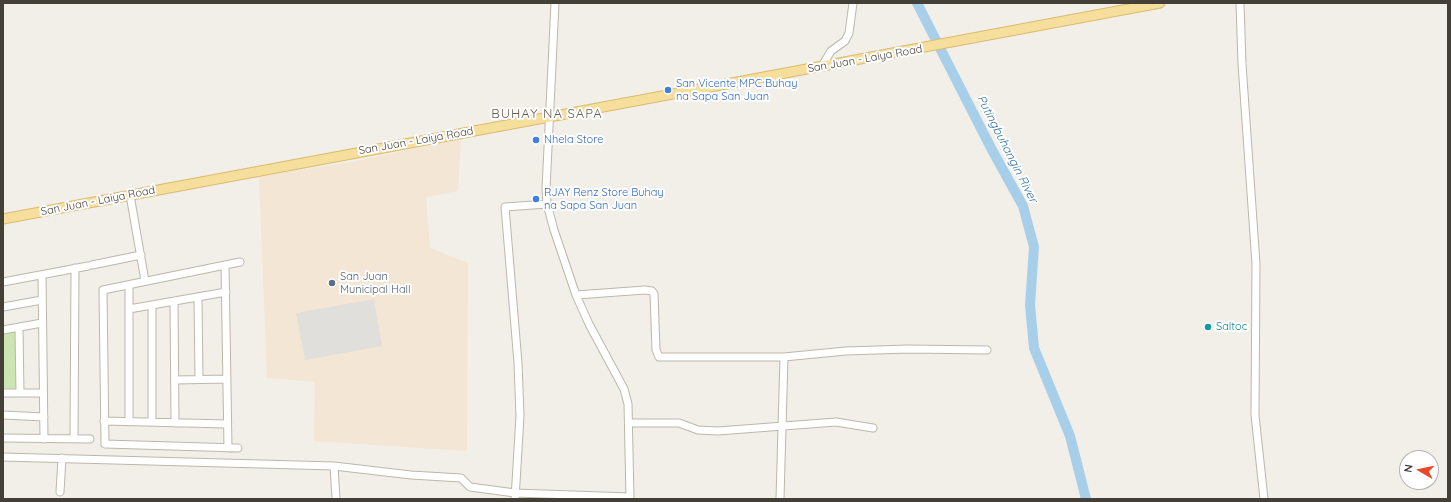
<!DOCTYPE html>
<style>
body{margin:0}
#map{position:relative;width:1451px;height:502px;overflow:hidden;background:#f2efe8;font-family:Quicksand,sans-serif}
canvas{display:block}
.frame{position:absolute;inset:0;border:4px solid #454037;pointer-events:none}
.north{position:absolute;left:1399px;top:450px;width:40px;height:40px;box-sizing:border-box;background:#fff;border:1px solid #b5b3af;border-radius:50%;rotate:279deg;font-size:11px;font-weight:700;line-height:16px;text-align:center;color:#454037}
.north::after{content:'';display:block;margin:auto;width:14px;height:18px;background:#e94828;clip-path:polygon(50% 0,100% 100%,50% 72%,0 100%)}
</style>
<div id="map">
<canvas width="1451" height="502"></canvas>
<div class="frame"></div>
<div class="north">N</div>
</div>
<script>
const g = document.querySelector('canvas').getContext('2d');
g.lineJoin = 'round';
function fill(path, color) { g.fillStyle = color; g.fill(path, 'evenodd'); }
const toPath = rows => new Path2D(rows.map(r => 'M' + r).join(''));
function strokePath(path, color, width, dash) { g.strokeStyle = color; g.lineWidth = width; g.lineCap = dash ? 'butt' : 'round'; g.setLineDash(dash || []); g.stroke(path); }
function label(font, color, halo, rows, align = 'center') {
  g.font = font + ' Quicksand,sans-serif'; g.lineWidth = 4; g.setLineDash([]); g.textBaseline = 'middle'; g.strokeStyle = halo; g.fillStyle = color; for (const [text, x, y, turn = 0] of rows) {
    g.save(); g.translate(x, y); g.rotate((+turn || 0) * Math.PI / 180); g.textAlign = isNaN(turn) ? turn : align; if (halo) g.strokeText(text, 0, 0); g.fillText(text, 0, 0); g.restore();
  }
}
fill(toPath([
 [461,139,458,191,426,197,430,248,468,263,467,451,314,441,315,382,267,378,259,176,346,163]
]), '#f3e6d4');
fill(toPath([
 [15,331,18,391,3,390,3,333]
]), '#cde4b3');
fill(toPath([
 [374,299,382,346,305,360,296,313]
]), '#e1dfdc');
strokePath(toPath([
 [917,3,992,150,1023,206,1034,247,1030,305,1034,348,1070,436,1086,499]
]), '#a8cfea', 10);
const minor = toPath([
 [555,3,546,189,547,204,554,230,576,295,589,324,624,389,628,404,630,499],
 [1240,3,1242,64,1256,264,1255,415,1264,499],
 [822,66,831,51,845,41,849,33,853,3],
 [130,195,145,281],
 [92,265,141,255],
 [225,265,228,448],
 [42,275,44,439],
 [3,282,88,266],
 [576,295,645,290,652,291,654,294,656,350,659,357,784,357,846,351,908,349,987,350],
 [198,297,199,379],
 [174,301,175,423],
 [152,305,152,422],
 [3,307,42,300],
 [129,309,226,292],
 [19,328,20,393],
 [3,330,42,323],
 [175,380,227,379],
 [3,393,43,393],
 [3,415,44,417],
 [104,421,227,424],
 [129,422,129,285],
 [630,423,679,423,698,430,718,431,836,422,873,428],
 [3,438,90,439],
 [74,439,75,268],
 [238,448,105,444,103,290,240,262],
 [3,457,334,466,411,475,461,478,470,487,515,493,630,497],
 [334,466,336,499],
 [60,492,62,458],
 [515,499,520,416,518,363,505,207,547,204],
 [780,499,784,357]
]);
const major = toPath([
 [3,219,1160,3]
]);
strokePath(minor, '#bdb7ab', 9);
strokePath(major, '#dabb6e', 11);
strokePath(minor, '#fff', 7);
strokePath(major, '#f6de9d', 9);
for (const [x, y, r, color] of [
 [668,90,4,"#3f7fe0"],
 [536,140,4,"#3f7fe0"],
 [536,199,4,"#3f7fe0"],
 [332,283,4,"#5c6f8a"],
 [1208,327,4,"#0f9aa8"]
]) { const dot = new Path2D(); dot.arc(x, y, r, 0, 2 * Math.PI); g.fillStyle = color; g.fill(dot); strokePath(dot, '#fff', 1.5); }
label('11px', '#454037', '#fff', [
 ["San Juan - Laiya Road",865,59,-10],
 ["San Juan - Laiya Road",416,141,-10],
 ["San Juan - Laiya Road",98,201,-11]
]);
label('11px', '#366cbe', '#fff', [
 ["San Vicente MPC Buhay",676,84],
 ["na Sapa San Juan",676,97],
 ["Nhela Store",544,140],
 ["RJAY Renz Store Buhay",544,193],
 ["na Sapa San Juan",544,206]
], 'left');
label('11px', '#4e5e75', '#fff', [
 ["San Juan",340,277],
 ["Municipal Hall",340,290]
], 'left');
label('11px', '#0d838f', '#fff', [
 ["Saltoc",1216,327]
], 'left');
label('italic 12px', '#3878a9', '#fff', [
 ["Putingbuhangin River",1007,149,63]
]);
g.letterSpacing = '1px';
label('13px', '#675e4f', '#fff', [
 ["BUHAY NA SAPA",547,114]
]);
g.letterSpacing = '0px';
</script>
